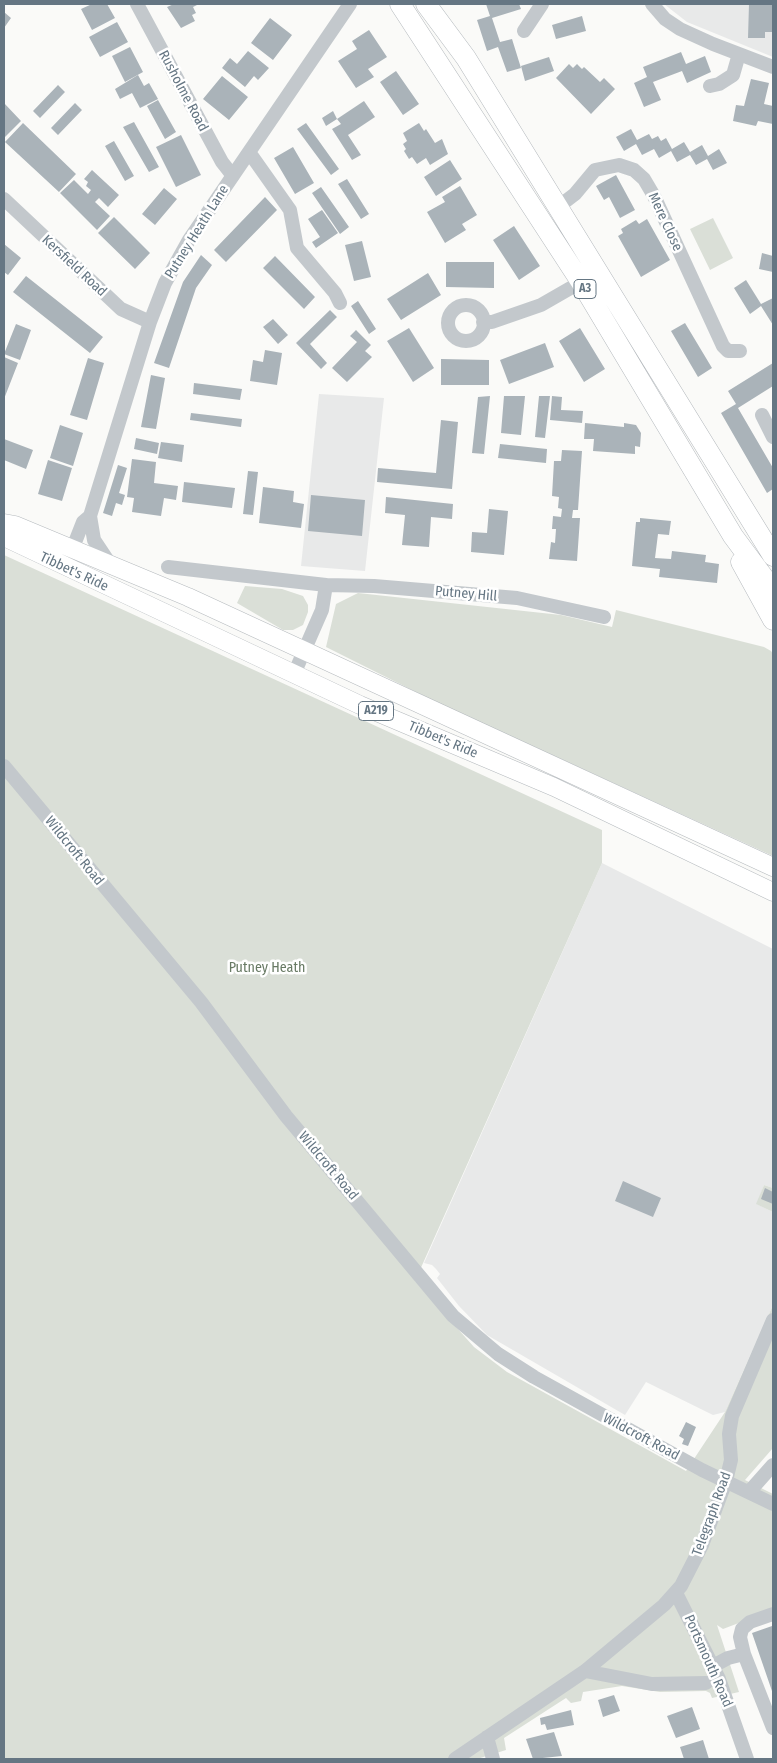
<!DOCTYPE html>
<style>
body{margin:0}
#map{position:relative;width:777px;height:1763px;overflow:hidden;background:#fafaf8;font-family:"Fira Sans Condensed",sans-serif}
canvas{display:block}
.frame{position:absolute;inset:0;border:5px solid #657683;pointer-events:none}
</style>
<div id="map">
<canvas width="777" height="1763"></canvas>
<div class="frame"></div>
</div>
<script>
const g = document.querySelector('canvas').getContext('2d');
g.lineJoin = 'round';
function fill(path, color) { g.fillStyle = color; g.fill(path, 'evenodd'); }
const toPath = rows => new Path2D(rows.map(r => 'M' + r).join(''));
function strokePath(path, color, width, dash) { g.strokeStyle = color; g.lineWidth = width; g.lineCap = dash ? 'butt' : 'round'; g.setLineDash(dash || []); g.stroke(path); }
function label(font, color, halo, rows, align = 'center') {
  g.font = font + ' "Fira Sans Condensed",sans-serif'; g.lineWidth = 5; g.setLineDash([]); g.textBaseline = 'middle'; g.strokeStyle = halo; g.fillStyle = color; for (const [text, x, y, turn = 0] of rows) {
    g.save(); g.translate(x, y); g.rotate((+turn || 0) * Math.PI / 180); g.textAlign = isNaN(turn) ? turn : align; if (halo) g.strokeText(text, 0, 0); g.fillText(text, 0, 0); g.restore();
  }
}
fill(toPath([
 [664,4,773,4,773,57,687,22],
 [319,394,384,398,365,571,301,566],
 [602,863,773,949,773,1188,764,1185,757,1204,773,1212,773,1305,725,1412,713,1415,646,1382,625,1415,487,1335,459,1306,437,1278,440,1274,436,1269,432,1265,424,1263]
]), '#e8e9e9');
fill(toPath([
 [713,218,733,258,710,270,690,229],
 [4,555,602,830,602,863,415,1281,474,1347,507,1372,686,1471,725,1412,773,1305,773,1448,745,1480,773,1494,773,1610,723,1629,717,1625,739,1692,712,1698,710,1693,706,1691,660,1692,622,1686,583,1692,581,1701,571,1703,566,1698,504,1738,506,1750,477,1759,4,1759],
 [245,586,282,589,303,596,308,605,308,612,303,625,293,630,283,630,237,603],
 [358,593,561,615,612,627,616,610,764,647,771,651,773,654,773,856,432,700,326,647,336,604],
 [764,1185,773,1188,773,1212,756,1204]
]), '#dadfd7');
fill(toPath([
 [92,4,107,4,115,18,92,30,81,9],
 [174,4,199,4,193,7,196,13,192,15,195,21,181,28,167,7],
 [486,4,519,4,521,9,492,18,500,42,512,39,521,68,507,72,498,47,487,51,477,20,490,16],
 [749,4,773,4,773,32,765,32,765,38,748,38],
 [4,12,11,18,4,28],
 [582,16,586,31,556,39,552,25],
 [270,18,292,35,273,60,251,43],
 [117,22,128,42,100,57,89,37],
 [369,30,387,57,368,69,374,77,356,88,338,61,357,49,352,41],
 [130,47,143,72,125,82,112,56],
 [248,51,269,68,258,80,254,76,245,87,222,68,230,58,237,64],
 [681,52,686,64,705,56,711,72,687,83,682,71,653,82,661,100,644,107,634,83,647,77,643,67],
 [549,57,554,71,525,81,521,66],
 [569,64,573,68,577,64,582,69,584,67,600,82,604,78,615,89,591,114,556,78],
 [396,71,419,104,403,115,380,82],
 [138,75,144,86,149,83,158,99,140,108,132,93,120,99,115,89],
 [222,76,248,97,229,120,203,99],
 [751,79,769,83,764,104,773,106,773,124,758,121,756,126,733,121,736,105,744,106],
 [58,85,65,92,40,118,33,111],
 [158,100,176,132,165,139,147,106],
 [364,101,375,117,348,135,361,155,352,160,332,129,341,124,337,119],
 [4,103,21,121,4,138],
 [75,103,82,110,58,135,51,128],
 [333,111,337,119,326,126,322,118],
 [134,122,159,167,149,172,123,127],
 [23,123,76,174,59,192,5,142],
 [306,123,339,169,331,175,297,129],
 [419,123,424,131,426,129,435,143,442,139,448,154,430,165,426,158,417,164,412,157,409,159,404,151,406,149,403,144,407,141,403,133],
 [631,129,637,140,649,134,652,139,658,136,661,141,666,138,672,149,684,142,690,152,702,145,708,156,719,149,727,163,713,170,707,159,696,165,690,155,677,162,671,151,659,158,654,149,642,155,636,144,624,151,616,137],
 [181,135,201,175,176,187,156,147],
 [114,141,134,176,125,181,105,146],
 [293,147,314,183,295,194,274,158],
 [450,160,462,179,436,196,424,177],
 [92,170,119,195,108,207,99,198,95,202,110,216,97,230,60,193,74,180,88,194,91,190,86,186,88,182,84,179],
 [616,175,635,210,620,218,609,197,604,200,596,186],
 [347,179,369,214,361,219,338,184],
 [460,186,477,215,462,224,466,230,445,243,427,212,445,202,442,197],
 [321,187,349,227,340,234,312,193],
 [164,188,177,199,155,225,142,214],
 [265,197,277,210,226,262,214,250],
 [322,210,338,233,316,248,312,242,320,237,308,219],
 [114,217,150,253,135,269,98,233],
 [647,219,670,260,641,277,618,236,623,233,621,229,636,220,639,224],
 [514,226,540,266,519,280,493,240],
 [362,241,371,277,354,281,345,245],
 [4,244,21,258,8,275,4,272],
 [762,253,773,256,773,272,759,269],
 [201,255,212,265,196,288,169,368,154,363,183,282],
 [275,256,315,297,304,309,263,268],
 [446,262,494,262,494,288,446,287],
 [428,273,441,295,401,320,387,299],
 [26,276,103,337,90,353,13,292],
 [746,280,761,304,773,298,773,325,761,306,750,314,734,288],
 [358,301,376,329,369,334,351,306],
 [330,310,337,317,310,344,327,363,321,369,296,343],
 [273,319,288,335,278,344,263,327],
 [685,323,712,368,698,377,671,331],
 [16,324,31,330,20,360,4,354],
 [409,328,434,368,413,382,387,341],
 [580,328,605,369,584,382,559,341],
 [356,330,371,345,365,351,372,357,347,382,332,368,357,342,350,336],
 [545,343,554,367,509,384,500,360],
 [265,350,282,353,277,385,250,381,253,360,263,362],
 [4,357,18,363,4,399],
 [88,358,104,363,87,420,70,415],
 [441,359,489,360,489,385,441,385],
 [773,363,773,386,738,408,773,468,773,489,767,493,721,413,736,404,728,391],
 [151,375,165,378,156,429,141,427],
 [194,383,242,389,240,400,193,394],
 [490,396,484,454,472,453,478,397],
 [504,396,525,396,521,435,501,433],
 [539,396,550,396,545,438,535,437],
 [552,396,562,397,561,410,583,411,582,423,550,420],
 [191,413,242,419,241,427,190,420],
 [441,420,458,422,452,489,377,482,378,468,436,473],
 [585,423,624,427,624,423,636,425,641,433,640,447,635,446,635,454,593,451,594,439,584,439],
 [60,425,83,433,73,466,50,458],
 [136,438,159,443,157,454,134,449],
 [4,439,33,450,26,469,4,460],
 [161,442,184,445,182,462,158,458],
 [500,444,547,449,546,463,498,458],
 [562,450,582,451,578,510,573,510,572,518,580,518,577,561,549,559,551,542,555,543,556,529,552,529,553,516,561,517,562,509,558,508,559,497,552,496,554,461,561,461],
 [132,459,156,462,154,483,178,486,176,500,164,498,161,516,132,512,134,498,127,497],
 [48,460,72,468,62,501,38,494],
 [118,465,127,468,119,493,125,495,122,505,116,503,112,516,103,513],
 [248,471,258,472,253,515,243,514],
 [184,482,235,488,232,508,182,502],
 [263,487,294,491,293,502,304,504,301,528,259,523],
 [311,495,365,500,362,536,308,531],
 [386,497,453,504,452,519,431,517,429,547,402,545,405,515,385,513],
 [489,509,508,511,504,555,471,552,472,532,487,533],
 [640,518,671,521,669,535,658,534,655,558,671,559,672,551,706,555,705,562,719,564,717,583,659,577,660,569,632,566,636,522,640,522],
 [623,1181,661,1198,653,1217,615,1201],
 [765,1188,773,1192,773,1204,761,1199],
 [686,1422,696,1427,688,1446,682,1444,684,1439,679,1436],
 [772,1626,773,1630,773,1694,752,1633],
 [614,1695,620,1711,603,1717,598,1700],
 [692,1707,700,1729,676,1738,667,1716],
 [571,1710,574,1725,547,1730,545,1724,541,1725,540,1718],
 [554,1732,562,1756,533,1759,526,1739],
 [703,1740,709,1759,684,1759,680,1747]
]), '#aab3b9');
const major = toPath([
 [4,523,15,525,188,597,773,867],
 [4,537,360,705,554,787,773,892]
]);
const highway = toPath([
 [400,4,581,282,733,536,773,590],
 [426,4,466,58,773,556],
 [741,562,773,620]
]);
strokePath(major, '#b5babe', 19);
strokePath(highway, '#b4b9bd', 21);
strokePath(toPath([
 [137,4,222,162,233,176],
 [652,4,665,19,680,29,713,44,773,67],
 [524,31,542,4],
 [710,86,719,84,733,75,739,54],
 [249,152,290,210,297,248,335,293,340,303],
 [4,199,121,309,150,322],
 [558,207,575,194,595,170,619,165,634,170,644,179,654,196,723,346,728,351,740,351],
 '448 323a18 18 0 1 1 36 0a18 18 0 1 1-36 0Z',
 [483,322,492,322,541,305,581,282],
 [762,415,773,437],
 [72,550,83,522,90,516],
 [110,564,94,540,90,516,150,322,165,283,189,240,350,4],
 [168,567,326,585,374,586,517,598,604,617],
 [294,674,322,610,326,585],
 [4,766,201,1002,286,1116,453,1316,498,1354,534,1377,702,1470,773,1504],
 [749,1492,773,1465],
 [676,1593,719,1679,747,1759],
 [773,1614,750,1622,742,1629,740,1637,744,1654,773,1728],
 [713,1666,728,1658,744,1654],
 [585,1671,652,1684,706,1683],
 [487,1737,493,1759],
 [455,1759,585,1671,664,1605,681,1586,702,1545,726,1481,731,1460,729,1434,732,1416,773,1320]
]), '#c3c8cc', 14);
strokePath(major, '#fff', 18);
strokePath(highway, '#fff', 20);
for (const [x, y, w] of [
 [585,289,22],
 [376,711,35]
]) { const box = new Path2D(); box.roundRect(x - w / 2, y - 9.5, w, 19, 4); g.fillStyle = '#fff'; g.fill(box); strokePath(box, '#657683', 1); }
label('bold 12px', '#657683', null, [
 ["A3",585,289],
 ["A219",376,711]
]);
label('14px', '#657683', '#fff', [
 ["Rusholme Road",183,91,62],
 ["Mere Close",665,222,65],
 ["Putney Heath Lane",197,232,-58],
 ["Kersfield Road",74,266,43],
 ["Tibbet's Ride",74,572,25],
 ["Putney Hill",466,594,5],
 ["Tibbet's Ride",443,740,23],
 ["Wildcroft Road",74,851,51],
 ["Wildcroft Road",328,1166,50],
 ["Wildcroft Road",641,1437,28],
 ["Telegraph Road",712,1514,-70],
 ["Portsmouth Road",708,1661,66]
]);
label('14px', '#687a64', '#fff', [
 ["Putney Heath",267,968]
]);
</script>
